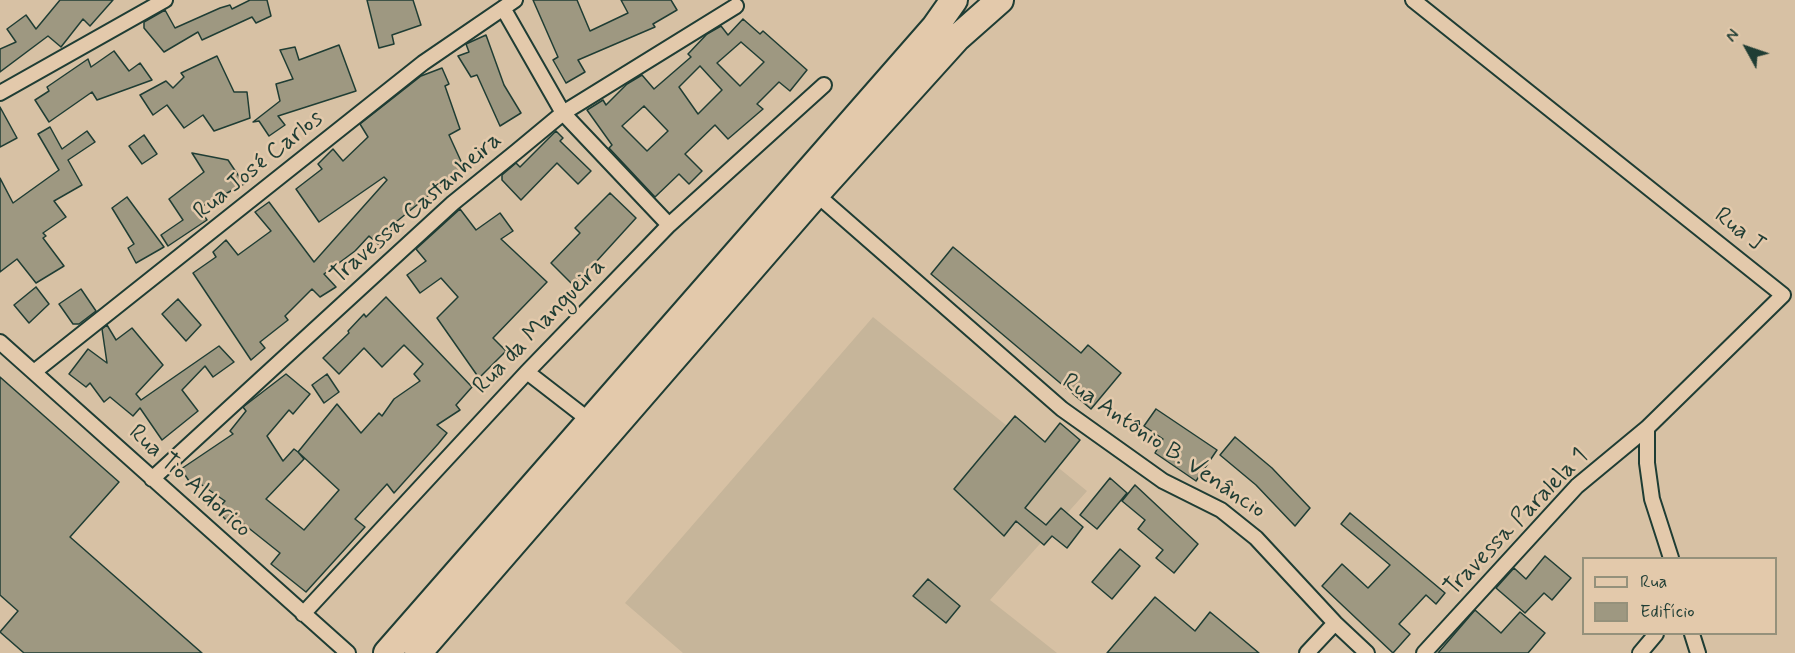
<!DOCTYPE html>
<meta charset="utf-8">
<style>
body{margin:0}
#map{position:relative;width:1795px;height:653px;overflow:hidden;background:#d7c1a4;font-family:Mynerve,sans-serif}
canvas{display:block}
.legend{position:absolute;left:1582px;top:557px;width:195px;height:78px;box-sizing:border-box;background:#e3c9ab;border:2px solid #95917b;margin:0;padding:8px 10px;list-style:none;font-size:18px;color:#1f3d34}
.legend li{display:flex;align-items:center;gap:12px;height:30px}
.legend b{width:30px;border:2px solid #95917b}
.north{position:absolute;left:1717px;top:18px;width:60px;height:60px;-webkit-text-stroke:4px #e3c9ab;paint-order:stroke;rotate:310deg;font-size:16px;font-weight:700;line-height:24px;text-align:center;color:#1f3d34}
.north::after{content:'';display:block;margin:auto;width:21px;height:27px;background:#1f3d34;clip-path:polygon(50% 0,100% 100%,50% 72%,0 100%)}
</style>
<div id="map">
<canvas width="1795" height="653"></canvas>
<ul class="legend">
<li><b style="height:8px;background:#e3c9ab"></b>Rua</li>
<li><b style="height:16px;background:#9e9881"></b>Edifício</li>
</ul>
<div class="north">N</div>
</div>
<script>
const g = document.querySelector('canvas').getContext('2d');
g.lineJoin = 'round';
function fill(path, color) { g.fillStyle = color; g.fill(path, 'evenodd'); }
const toPath = rows => new Path2D(rows.map(r => 'M' + r).join(''));
function strokePath(path, color, width, dash) { g.strokeStyle = color; g.lineWidth = width; g.lineCap = dash ? 'butt' : 'round'; g.setLineDash(dash || []); g.stroke(path); }
function label(font, color, halo, rows, align = 'center') {
  g.font = font + ' Mynerve,sans-serif'; g.lineWidth = 5; g.setLineDash([]); g.textBaseline = 'middle'; g.strokeStyle = halo; g.fillStyle = color; for (const [text, x, y, turn = 0] of rows) {
    g.save(); g.translate(x, y); g.rotate((+turn || 0) * Math.PI / 180); g.textAlign = isNaN(turn) ? turn : align; if (halo) g.strokeText(text, 0, 0); g.fillText(text, 0, 0); g.restore();
  }
}
fill(toPath([
 [873,317,1087,491,990,600,1057,653,683,653,625,603]
]), '#c6b59a');
const building = toPath([
 [60,0,113,0,90,26,83,19,61,47,48,36,0,72,0,49,16,42,7,29,26,15,36,29,60,0],
 [250,0,267,0,271,16,256,23,252,17,202,40,198,32,164,52,144,28,144,22,165,10,175,28,220,8,230,5,232,9,250,0],
 [367,0,413,0,421,25,392,35,394,44,379,48,367,0],
 [533,0,577,0,590,31,628,13,621,0,671,0,677,10,653,24,655,27,578,60,585,72,566,83,553,60,558,57,533,0],
 [743,19,760,34,763,31,807,70,790,91,779,82,757,104,763,109,728,139,715,125,685,154,702,171,689,184,679,174,655,197,609,148,612,145,587,110,603,100,606,105,627,84,642,75,654,89,691,57,688,54,707,34,721,26,728,35,743,19],
 [741,42,764,62,740,86,717,63,741,42],
 [700,66,722,90,698,114,679,87,700,66],
 [644,106,668,131,647,151,622,126,644,106],
 [486,35,504,85,521,113,500,126,477,75,471,77,458,56,469,52,466,44,486,35],
 [339,45,356,91,278,116,285,125,269,136,259,121,253,122,280,101,276,84,293,79,280,50,295,47,299,60,339,45],
 [114,51,129,71,140,63,152,80,97,100,92,92,49,122,35,100,49,91,47,87,88,59,91,67,114,51],
 [217,56,234,92,247,92,250,118,214,131,203,115,184,128,167,105,153,115,140,95,166,81,173,88,184,77,181,73,217,56],
 [442,68,449,84,445,86,460,129,449,135,465,170,445,182,396,222,398,224,378,244,369,236,355,251,324,274,336,287,320,297,312,289,285,316,288,320,260,342,265,348,251,360,193,273,216,257,213,252,226,240,238,255,271,231,255,212,269,202,314,262,387,180,384,177,319,222,296,189,322,169,318,164,333,149,343,161,368,137,360,124,421,76,442,68],
 [0,107,17,138,0,147,0,107],
 [50,127,62,149,87,131,95,142,68,160,82,185,54,201,66,217,43,233,46,236,43,238,64,266,36,283,17,259,0,272,0,178,13,203,59,170,38,134,50,127],
 [556,131,563,138,560,141,591,171,578,184,557,163,521,200,502,180,502,175,516,163,520,167,556,131],
 [144,135,157,154,142,164,129,146,144,135],
 [192,153,228,160,244,184,199,208,207,220,168,246,161,235,183,220,169,199,204,172,192,153],
 [610,193,636,218,574,286,551,263,580,233,575,228,610,193],
 [127,197,164,247,136,263,128,248,134,244,112,208,127,197],
 [460,209,476,230,500,213,513,231,501,239,547,282,493,338,506,351,479,378,437,318,458,297,441,278,420,293,407,275,426,261,416,249,460,209],
 [953,247,1081,353,1088,345,1121,373,1091,409,931,274,953,247],
 [36,287,49,304,29,323,14,305,36,287],
 [81,289,96,311,79,324,73,324,59,304,81,289],
 [386,297,472,387,456,405,460,410,437,425,447,433,438,444,394,493,387,484,355,519,365,527,306,592,271,564,280,553,231,514,226,520,217,510,225,501,199,483,193,487,181,469,233,434,230,431,246,411,243,407,286,374,310,394,293,414,289,410,267,436,283,461,294,449,298,452,337,404,361,433,379,413,382,416,394,399,420,381,414,374,423,364,404,345,382,367,364,348,339,374,323,358,349,333,348,331,364,314,366,317,386,297],
 [298,452,339,490,304,530,266,499,304,459,298,452],
 [178,299,201,325,186,341,162,314,178,299],
 [107,325,116,340,132,328,163,365,136,394,141,400,219,346,234,362,213,377,205,366,182,390,198,411,162,440,140,408,133,416,110,397,104,402,90,383,86,387,69,374,88,349,107,363,102,329,107,325],
 [327,374,339,392,324,403,312,385,327,374],
 [0,377,119,482,70,537,202,653,24,653,0,632,18,611,0,595,0,377],
 [1156,409,1217,450,1196,481,1155,453,1163,439,1144,426,1156,409],
 [1015,416,1045,442,1060,423,1080,440,1025,508,1046,525,1061,508,1083,527,1067,548,1052,536,1044,545,1016,521,1004,536,954,489,1015,416],
 [1235,437,1272,468,1310,508,1295,526,1256,485,1220,455,1235,437],
 [1110,478,1127,493,1097,529,1080,515,1110,478],
 [1135,485,1198,544,1174,573,1156,558,1163,550,1138,529,1145,520,1122,501,1135,485],
 [1350,513,1445,593,1436,604,1426,595,1399,624,1410,634,1393,653,1322,586,1342,564,1368,588,1390,565,1341,524,1350,513],
 [1120,549,1140,566,1112,599,1092,582,1120,549],
 [1545,556,1571,578,1552,600,1544,593,1525,613,1496,588,1514,568,1526,579,1545,556],
 [928,579,960,606,946,623,913,596,928,579],
 [1155,597,1195,631,1210,612,1259,653,1107,653,1155,597],
 [1475,610,1501,633,1520,612,1545,633,1528,653,1438,653,1475,610]
]);
fill(building, '#9e9881');
strokePath(building, '#1f3d34', 1.5);
const street = toPath([
 [1413,0,1783,295,1647,428,1577,486,1424,653],
 [503,8,563,113,669,225],
 [0,93,165,0],
 [816,194,1062,409,1163,481,1221,510,1256,538,1335,623,1367,653],
 [0,342,348,653],
 [34,372,423,63,515,0],
 [527,372,589,420],
 [1647,428,1647,463,1652,499,1671,558],
 [152,479,453,203,516,152,563,113,736,6],
 [303,614,527,372,669,225,824,85],
 [1692,634,1698,653],
 [1307,653,1335,623],
 [1640,653,1656,634]
]);
const highway = toPath([
 [387,653,935,27,954,0],
 [418,653,816,194,957,38,1000,0]
]);
strokePath(street, '#1f3d34', 18);
strokePath(highway, '#1f3d34', 30);
strokePath(street, '#e3c9ab', 14);
strokePath(highway, '#e3c9ab', 26);
label('24px', '#1f3d34', '#e3c9ab', [
 ["Rua José Carlos",259,166,-39],
 ["Travessa Castanheira",417,209,-41],
 ["Rua J",1739,231,38],
 ["Rua da Mangueira",540,327,-46],
 ["Rua Antônio B. Venâncio",1163,447,34],
 ["Rua Tio Aldorico",189,482,42],
 ["Travessa Paralela 1",1517,523,-46]
]);
</script>
